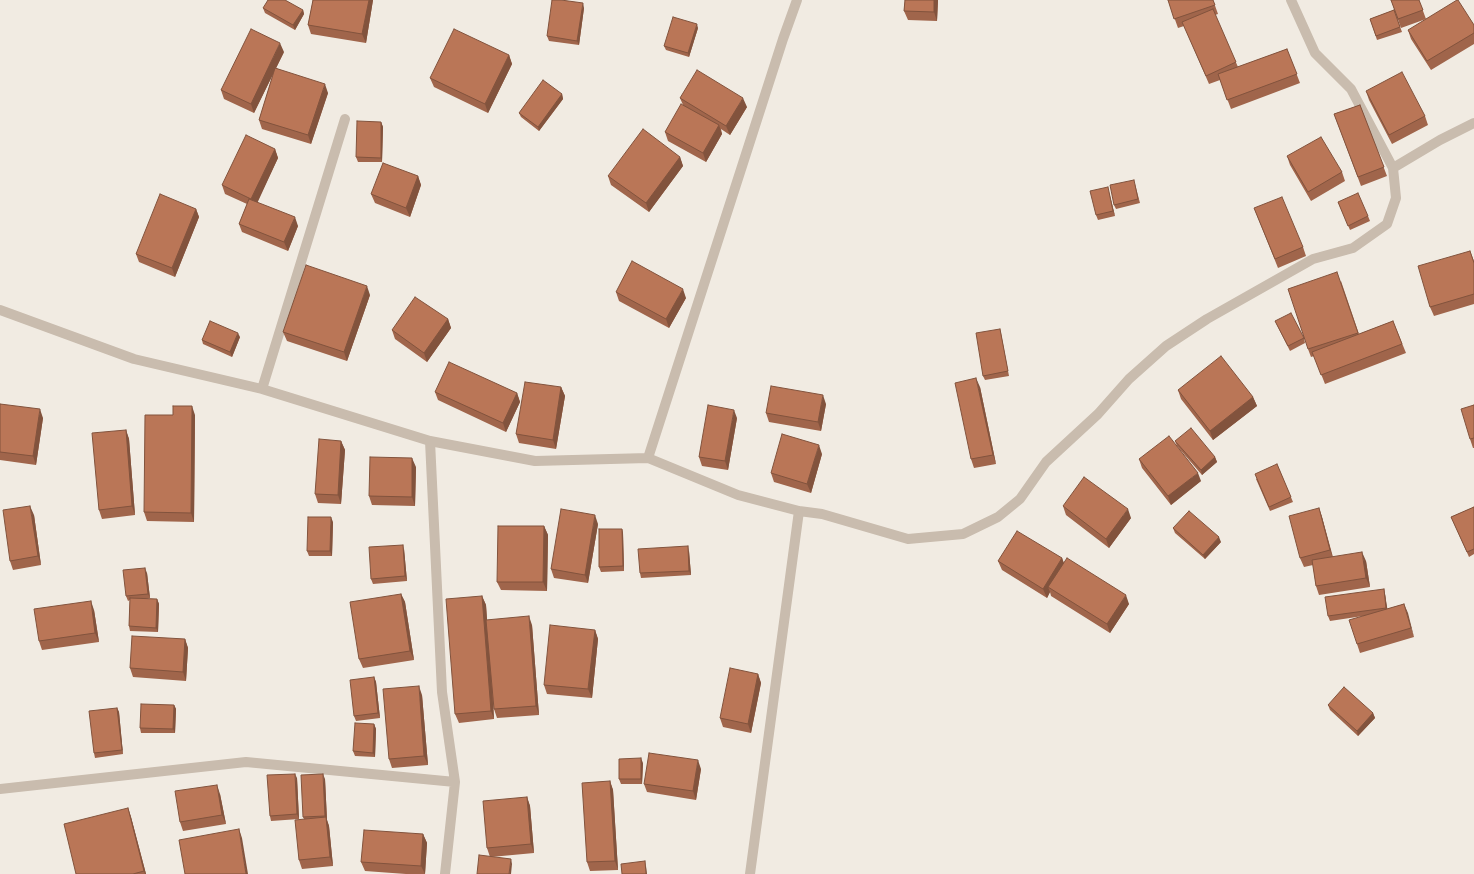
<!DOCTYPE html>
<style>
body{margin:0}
canvas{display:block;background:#f1ebe2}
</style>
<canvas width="1474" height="874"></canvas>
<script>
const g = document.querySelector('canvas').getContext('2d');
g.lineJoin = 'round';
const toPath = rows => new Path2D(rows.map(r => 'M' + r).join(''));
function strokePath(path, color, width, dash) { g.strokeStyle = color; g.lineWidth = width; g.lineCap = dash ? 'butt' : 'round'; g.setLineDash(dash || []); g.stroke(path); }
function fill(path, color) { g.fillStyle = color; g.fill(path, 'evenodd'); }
strokePath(toPath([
 [1291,0,1315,53,1351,89,1393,168],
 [0,310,134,359,262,389,430,441,535,461,648,458,738,495,799,511,822,514,908,539,963,534,998,517,1020,499,1046,462,1098,414,1129,379,1166,346,1207,319,1313,259,1353,248,1387,224,1396,198,1393,168,1440,140,1474,123],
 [262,389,345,119],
 [430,441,442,692,455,782,445,874],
 [648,458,783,39,797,0],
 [0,789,246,762,455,782],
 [750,874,799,511]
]), '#c9bcae', 10);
fill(toPath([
 [313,0,373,0,366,43,311,34,308,25],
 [905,0,938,0,937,21,908,20,904,11],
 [1168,0,1213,0,1218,14,1215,15,1238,67,1287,49,1300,83,1231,109,1220,80,1209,84,1184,26,1178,28],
 [1391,0,1419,0,1426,19,1401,28],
 [263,8,303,10,304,14,295,30,265,13],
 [584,8,579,45,549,41,547,36],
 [1394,10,1402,32,1377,40,1370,19],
 [1474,25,1474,44,1431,70,1411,39,1408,30],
 [698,28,689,57,666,50,664,46],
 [284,52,276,68,328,93,311,144,262,129,259,120,274,72,254,113,224,99,221,90],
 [509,55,512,64,488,113,434,87,430,78],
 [1366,91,1425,116,1428,125,1392,144,1369,100],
 [562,94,563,99,539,131,521,117,519,113],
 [680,98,747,107,730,135,721,129,722,134,706,162,668,141,665,132,683,105],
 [1360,105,1387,176,1361,186,1334,114],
 [381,122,383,127,382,162,358,162,356,157],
 [275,149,278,158,257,202,298,226,288,251,242,232,239,224,247,204,225,194,222,185],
 [1287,156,1342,172,1345,181,1311,201,1290,165],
 [680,157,683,166,649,212,611,185,608,176],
 [418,176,421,185,410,217,375,203,371,194],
 [1135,184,1140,203,1116,209,1114,205],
 [1109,192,1115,216,1098,220,1096,215],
 [1338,202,1368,216,1370,221,1350,230],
 [1254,208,1303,247,1306,256,1278,268],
 [196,209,199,217,175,277,139,262,136,254],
 [1470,251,1474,261,1474,304,1434,316,1430,307],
 [1341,281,1359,334,1393,321,1406,353,1325,384,1314,356,1311,357,1308,349],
 [616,292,686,298,669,328,619,301],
 [370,295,347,361,287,341,283,332],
 [448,319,451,328,427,362,395,339,392,330],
 [1275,321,1304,338,1305,343,1290,351],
 [1000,329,1001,333,1009,376,985,380,983,376],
 [240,337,232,357,203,344,202,340],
 [561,387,565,396,556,449,519,443,516,434],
 [980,387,996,464,974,468,971,459],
 [1178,390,1253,397,1257,406,1213,440,1181,399],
 [435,392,517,393,520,402,506,432,438,400],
 [0,404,43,418,36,465,0,460],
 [826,404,821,431,769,422,766,413],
 [1474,405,1474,448,1473,448,1470,439],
 [173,415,195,415,194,522,147,521,144,512],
 [737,418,728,470,702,466,699,457],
 [126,430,129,439,135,515,102,519,99,510],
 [341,441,345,450,341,504,318,503,315,494],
 [1175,441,1215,457,1217,462,1202,475,1177,446],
 [822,454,811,493,774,482,771,473],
 [1139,459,1201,481,1171,505,1142,468],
 [1277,464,1293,502,1270,511,1256,479],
 [416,467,415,506,372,505,369,496],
 [1063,506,1131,518,1109,548,1066,515],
 [1474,507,1474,554,1469,557,1451,517],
 [1319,508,1322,517,1333,557,1366,561,1370,587,1319,595,1316,586,1313,565,1304,567,1300,558],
 [34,515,41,565,13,570,10,561],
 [333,522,332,556,309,556,307,551],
 [598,524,588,583,554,578,551,569],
 [544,526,548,535,547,591,501,590,497,582],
 [1173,528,1221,542,1205,559,1175,533],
 [622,529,623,533,624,571,601,572,599,567],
 [404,549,407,581,373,584,371,579],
 [689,551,691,575,641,578,640,573],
 [1062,558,1064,563,1129,604,1110,633,1051,596,1050,592,1047,598,1002,570,998,561],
 [147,573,150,598,146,599,157,599,159,604,158,632,130,631,129,626,130,600,128,601,126,596],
 [1384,589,1385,594,1387,609,1404,604,1414,637,1360,653,1357,644,1363,616,1330,621,1328,616],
 [401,594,405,602,414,660,363,668,359,659],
 [482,596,486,605,487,620,532,625,539,715,497,718,494,709,493,697,494,719,459,723,455,714],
 [94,610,99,642,42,650,39,641],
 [595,630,598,639,592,698,547,694,544,685],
 [185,639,188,648,186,681,133,677,130,668],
 [758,674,761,683,751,733,723,727,720,718],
 [374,677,376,682,380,718,356,721,354,716],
 [422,695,428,765,392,768,389,759],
 [174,705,176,709,175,733,141,733,140,728],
 [1328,705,1373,713,1375,718,1358,736,1330,710],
 [117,708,119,712,123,754,95,758,94,753],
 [374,724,376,729,375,757,355,756,353,751],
 [643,763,642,784,621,784,619,779],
 [701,769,696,800,647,792,644,784],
 [297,778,299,819,271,821,270,816],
 [325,779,327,820,329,826,333,866,302,869,299,860,304,819,303,817],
 [610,781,613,790,618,870,590,871,587,862],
 [220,794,226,824,183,831,180,822],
 [527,797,530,806,534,853,491,857,512,864,490,857,487,848],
 [128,808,131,817,146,874,76,874],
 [423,834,427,843,425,874,406,874,365,871,361,862]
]), '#a0654b');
fill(toPath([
 [369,0,373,0,366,43,362,34],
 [934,0,938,0,937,21,934,12],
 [583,3,584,8,579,45,577,41],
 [303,10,304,14,295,30,293,25],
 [697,24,698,28,689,57,688,53],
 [280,43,284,52,254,113,251,104],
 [509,55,512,64,488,113,485,104],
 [325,84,328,93,311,144,308,135],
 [562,94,563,99,539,131,538,127],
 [743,98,747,107,730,135,726,126],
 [381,122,383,127,382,162,381,158],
 [719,125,722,134,706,162,703,153],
 [275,149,278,158,255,208,251,199],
 [680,157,683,166,649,212,646,203],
 [418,176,421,185,410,217,406,208],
 [1108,187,1109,192,1115,216,1113,211],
 [196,209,199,217,175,277,172,268],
 [295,217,298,226,288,251,284,242],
 [367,286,370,295,347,361,344,352],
 [683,289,686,298,669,328,666,319],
 [448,319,451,328,427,362,424,353],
 [238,333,240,337,232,357,230,352],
 [976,378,980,387,996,464,993,455],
 [561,387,565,396,556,449,553,440],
 [517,393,520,402,506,432,503,423],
 [823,395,826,404,821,431,818,422],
 [1253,397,1257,406,1213,440,1210,431],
 [192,406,195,415,194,522,191,513],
 [40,409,43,418,36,465,33,456],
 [734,410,737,418,728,470,725,461],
 [126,430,129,439,135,515,132,506],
 [341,441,345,450,341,504,338,495],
 [819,445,822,454,811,493,807,484],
 [1215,457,1217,462,1202,475,1201,470],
 [412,458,416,467,415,506,412,497],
 [1198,473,1201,481,1171,505,1168,496],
 [30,506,34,515,41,565,38,556],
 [1319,508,1322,517,1333,559,1330,550],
 [1128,509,1131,518,1109,548,1106,539],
 [595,515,598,524,588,583,585,575],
 [331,517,333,522,332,556,330,551],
 [544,526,548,535,547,591,543,582],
 [622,529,623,533,624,571,623,566],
 [1219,537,1221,542,1205,559,1203,555],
 [403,545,404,549,407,581,405,576],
 [688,546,689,551,691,575,689,571],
 [1362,552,1366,561,1370,587,1366,578],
 [1062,558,1065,567,1048,587,1050,592,1047,598,1043,589],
 [145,568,147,573,150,598,148,594],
 [1384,589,1385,594,1388,613,1386,608],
 [401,594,405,602,414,660,410,651],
 [1126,595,1129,604,1110,633,1107,624],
 [482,596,486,605,494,719,491,711],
 [157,599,159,604,158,632,156,628],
 [91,601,94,610,99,642,95,633],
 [1404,604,1408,613,1414,637,1411,628],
 [529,616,532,625,539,715,536,706],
 [595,630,598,639,592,698,588,689],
 [185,639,188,648,186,681,183,672],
 [758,674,761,683,751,733,748,724],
 [374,677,376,682,380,718,378,713],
 [419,686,422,695,428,765,424,756],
 [174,705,176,709,175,733,173,729],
 [117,708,119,712,123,754,122,750],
 [1373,713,1375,718,1358,736,1357,731],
 [374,724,376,729,375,757,373,753],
 [641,758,643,763,642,784,641,779],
 [698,760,701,769,696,800,693,791],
 [295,774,297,778,299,819,297,814],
 [323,774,325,779,327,820,329,826,333,866,330,857,325,816],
 [610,781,613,790,618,870,615,861],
 [217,785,220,794,226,824,222,815],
 [527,797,530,806,534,853,531,844],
 [128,808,131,817,146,874,145,874,144,871],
 [239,829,242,838,248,874,246,874],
 [423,834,427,843,425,874,421,866],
 [511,859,512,864,511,874,509,874],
 [645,861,646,866,647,874,646,874]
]), '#82533d');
const building = toPath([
 [268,0,285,0,303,10,293,25,263,8,268,0],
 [313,0,369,0,362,34,308,25,313,0],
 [552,0,561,0,583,3,577,41,547,36,552,0],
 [905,0,934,0,934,12,904,11,905,0],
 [1168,0,1213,0,1215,5,1174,19,1168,0],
 [1391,0,1419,0,1423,10,1398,19,1391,0],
 [1457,0,1458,0,1474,25,1474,33,1427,61,1408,30,1457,0],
 [1213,9,1236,62,1206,76,1182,22,1213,9],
 [1394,10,1400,27,1376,36,1370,19,1394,10],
 [673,17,697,24,688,53,664,46,673,17],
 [251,29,280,43,251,104,221,90,251,29],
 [454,29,509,55,485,104,430,78,454,29],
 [1287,49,1297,74,1227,100,1218,74,1287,49],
 [275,68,325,84,308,135,259,120,275,68],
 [697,70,743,98,726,126,680,98,697,70],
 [1402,72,1425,116,1389,135,1366,91,1402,72],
 [543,80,562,94,538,127,519,113,543,80],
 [681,104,719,125,703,153,665,132,681,104],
 [1360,105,1384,167,1358,177,1334,114,1360,105],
 [357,121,381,122,381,158,356,157,357,121],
 [643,129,680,157,646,203,608,176,643,129],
 [246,135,275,149,251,199,222,185,246,135],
 [1321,137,1342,172,1308,192,1287,156,1321,137],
 [383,163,418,176,406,208,371,194,383,163],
 [1134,180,1138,199,1114,205,1110,185,1134,180],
 [1108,187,1113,211,1096,215,1090,191,1108,187],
 [1358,193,1368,216,1348,226,1338,202,1358,193],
 [160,194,196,209,172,268,136,254,160,194],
 [1282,197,1303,247,1275,259,1254,208,1282,197],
 [249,199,295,217,284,242,239,224,249,199],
 [1470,251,1474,263,1474,294,1430,307,1418,266,1470,251],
 [632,261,683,289,666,319,616,292,632,261],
 [306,265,367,286,344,352,283,332,306,265],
 [1337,272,1358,333,1308,349,1288,289,1337,272],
 [415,297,448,319,424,353,392,330,415,297],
 [1291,313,1304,338,1288,346,1275,321,1291,313],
 [210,321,238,333,230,352,202,340,210,321],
 [1393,321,1402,344,1321,375,1312,352,1393,321],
 [1000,329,1008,371,983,376,976,333,1000,329],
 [1221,356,1253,397,1210,431,1178,390,1221,356],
 [449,362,517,393,503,423,435,392,449,362],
 [976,378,993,455,971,459,955,383,976,378],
 [525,382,561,387,553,440,516,434,525,382],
 [771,386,823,395,818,422,766,413,771,386],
 [0,404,40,409,33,456,0,452,0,404],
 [708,405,734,410,725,461,699,457,708,405],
 [1474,405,1474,438,1470,439,1461,409,1474,405],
 [173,406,192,406,191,513,144,512,145,415,173,415,173,406],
 [1191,428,1215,457,1201,470,1175,441,1191,428],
 [126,430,132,506,99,510,92,433,126,430],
 [782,434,819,445,807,484,771,473,782,434],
 [1169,436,1198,473,1168,496,1139,459,1169,436],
 [319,439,341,441,338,495,315,494,319,439],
 [370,457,412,458,412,497,369,496,370,457],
 [1277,464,1291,497,1269,507,1255,474,1277,464],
 [1084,477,1128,509,1106,539,1063,506,1084,477],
 [30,506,38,556,10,561,3,510,30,506],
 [1474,507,1474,549,1467,552,1451,517,1474,507],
 [1319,508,1330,550,1300,558,1289,516,1319,508],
 [561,509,595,515,585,575,551,569,561,509],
 [1189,511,1219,537,1203,555,1173,528,1189,511],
 [308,517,331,517,330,551,307,551,308,517],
 [498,526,544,526,543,582,497,582,498,526],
 [599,529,622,529,623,566,599,567,599,529],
 [1017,531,1062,558,1043,589,998,561,1017,531],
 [403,545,405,576,371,579,369,547,403,545],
 [688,546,689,571,640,573,638,549,688,546],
 [1362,552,1366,578,1316,586,1312,560,1362,552],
 [1067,558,1126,595,1107,624,1048,587,1067,558],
 [145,568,148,594,126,596,123,570,145,568],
 [1384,589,1386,608,1328,616,1325,597,1384,589],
 [401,594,410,651,359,659,350,602,401,594],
 [482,596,491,711,455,714,446,599,482,596],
 [130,598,157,599,156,628,129,626,130,598],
 [91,601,95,633,39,641,34,609,91,601],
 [1404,604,1411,628,1357,644,1349,620,1404,604],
 [529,616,536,706,494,709,486,620,529,616],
 [550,625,595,630,588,689,544,685,550,625],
 [132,636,185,639,183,672,130,668,132,636],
 [730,668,758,674,748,724,720,718,730,668],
 [374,677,378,713,354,716,350,680,374,677],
 [419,686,424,756,389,759,383,689,419,686],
 [1344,687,1373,713,1357,731,1328,705,1344,687],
 [141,704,174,705,173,729,140,728,141,704],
 [117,708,122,750,94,753,89,711,117,708],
 [355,723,374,724,373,753,353,751,355,723],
 [649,753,698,760,693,791,644,784,649,753],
 [641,758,641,779,619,779,619,759,641,758],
 [295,774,297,814,270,816,267,775,295,774],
 [323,774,325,816,303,817,301,775,323,774],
 [610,781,615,861,587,862,582,783,610,781],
 [217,785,222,815,180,822,175,791,217,785],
 [527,797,531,844,487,848,483,801,527,797],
 [128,808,144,871,133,874,76,874,64,824,128,808],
 [326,817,330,857,299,860,295,820,326,817],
 [239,829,246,874,185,874,179,840,239,829],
 [364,830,423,834,421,866,361,862,364,830],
 [479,855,511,859,509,874,477,874,479,855],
 [645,861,646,874,622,874,621,864,645,861]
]);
fill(building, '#ba7657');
strokePath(building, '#82533d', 1);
</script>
